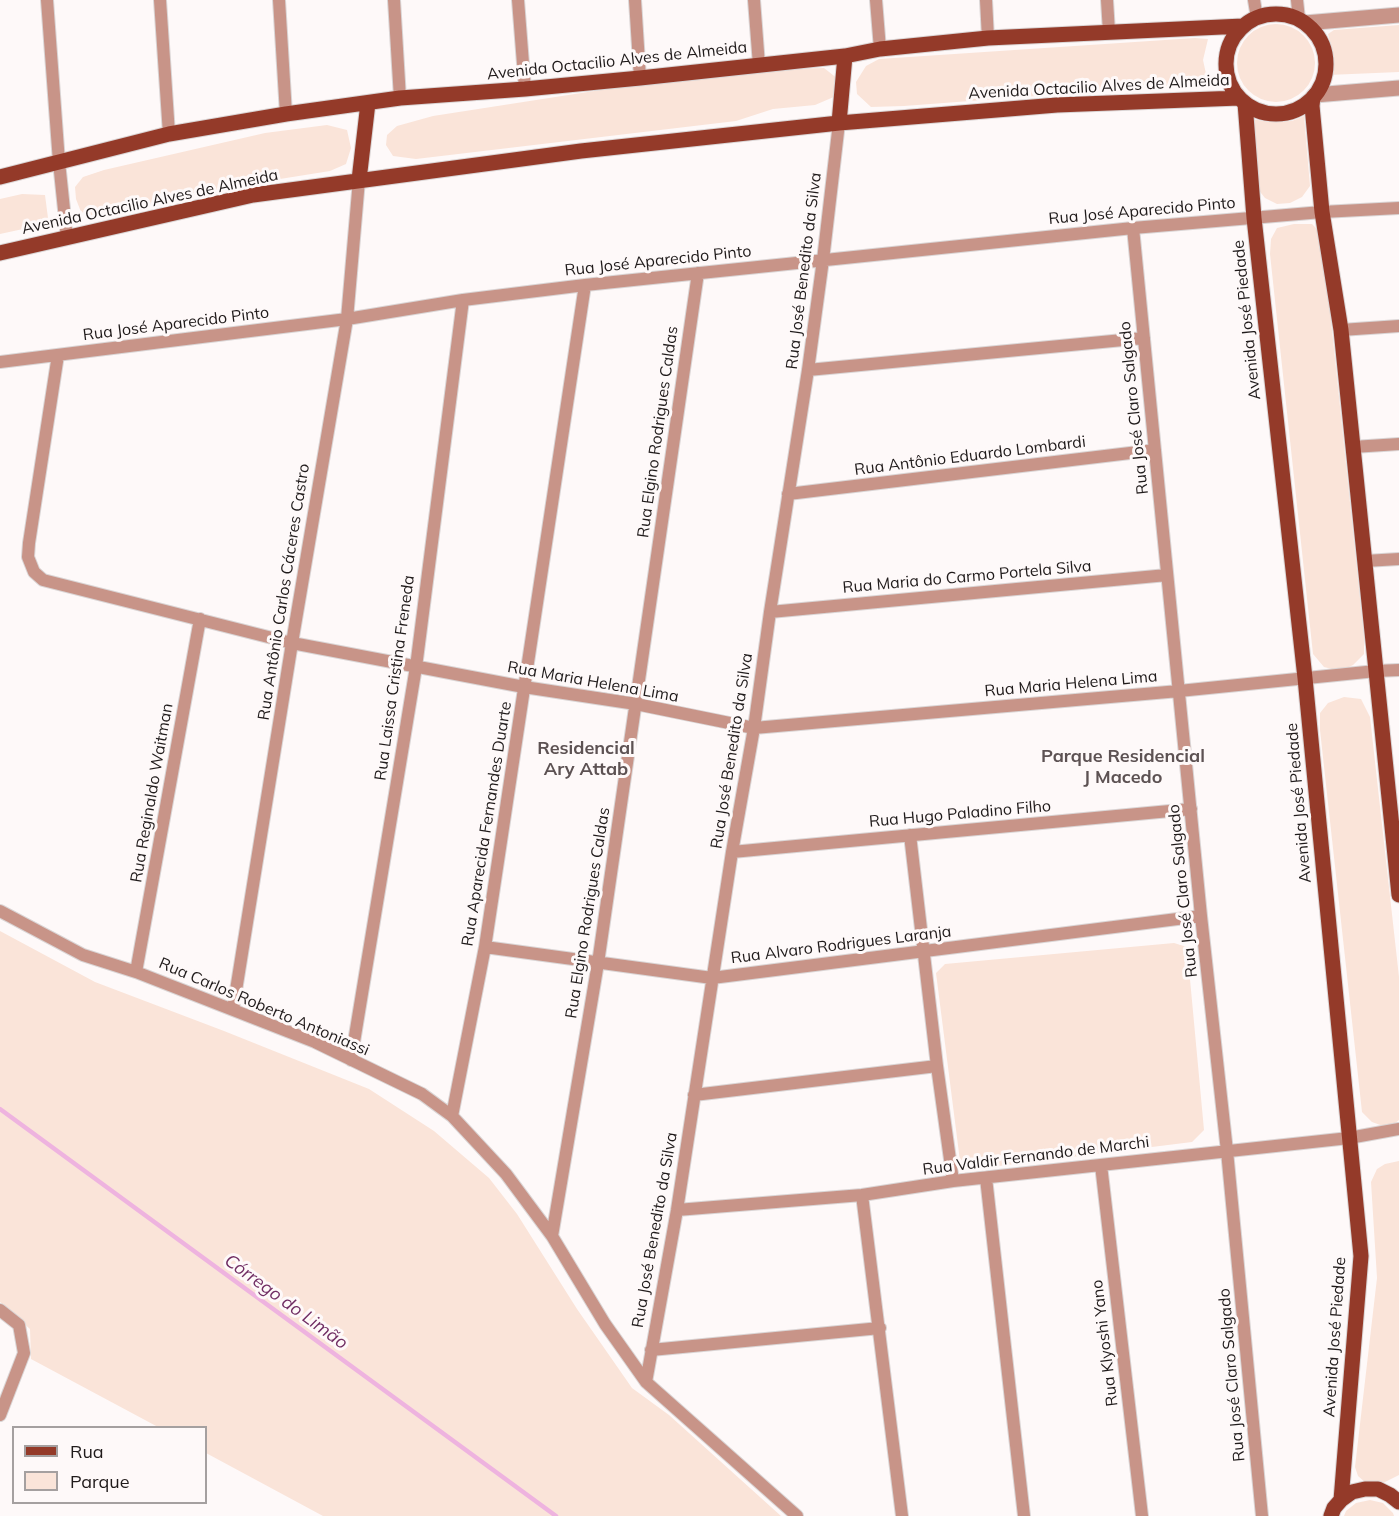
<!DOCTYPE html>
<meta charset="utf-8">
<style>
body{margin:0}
#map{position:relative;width:1399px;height:1516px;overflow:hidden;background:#fef9f9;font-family:Mulish,sans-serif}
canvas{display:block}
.legend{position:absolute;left:12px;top:1426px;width:195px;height:78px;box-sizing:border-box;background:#fef9f9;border:2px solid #a5a0a0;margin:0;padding:8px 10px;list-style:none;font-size:18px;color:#201b1b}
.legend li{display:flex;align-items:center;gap:12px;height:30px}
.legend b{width:30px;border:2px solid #a5a0a0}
</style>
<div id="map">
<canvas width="1399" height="1516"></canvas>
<ul class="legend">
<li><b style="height:8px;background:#943a29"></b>Rua</li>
<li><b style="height:16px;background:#fae4d9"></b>Parque</li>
</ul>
</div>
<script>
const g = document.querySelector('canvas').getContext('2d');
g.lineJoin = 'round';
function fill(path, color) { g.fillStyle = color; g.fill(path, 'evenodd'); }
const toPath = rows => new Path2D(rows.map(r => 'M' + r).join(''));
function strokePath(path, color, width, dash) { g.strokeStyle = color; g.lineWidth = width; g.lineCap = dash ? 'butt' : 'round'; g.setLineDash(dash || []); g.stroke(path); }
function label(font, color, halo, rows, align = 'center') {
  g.font = font + ' Mulish,sans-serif'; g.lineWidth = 6; g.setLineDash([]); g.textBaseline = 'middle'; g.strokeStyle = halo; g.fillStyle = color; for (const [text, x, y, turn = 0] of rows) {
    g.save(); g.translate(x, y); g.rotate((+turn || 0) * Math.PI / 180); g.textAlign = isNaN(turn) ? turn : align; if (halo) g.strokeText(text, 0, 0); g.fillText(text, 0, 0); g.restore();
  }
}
fill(toPath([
 '1237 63a39 39 0 1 1 78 0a39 39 0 1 1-78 0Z',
 [1399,25,1399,72,1328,75,1333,53,1328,34,1334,30],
 [1195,38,1208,39,1203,60,1208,83,904,106,871,107,857,94,856,82,866,66,879,59],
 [824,68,838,79,836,96,815,105,773,109,736,121,416,159,393,156,386,145,387,135,397,126,433,116,665,80,783,69],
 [1304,116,1310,186,1302,197,1290,203,1277,204,1265,198,1257,188,1252,119,1269,122,1292,121],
 [327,125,347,130,351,148,346,164,330,171,230,187,96,217,81,212,76,199,75,187,83,177,104,170,265,133],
 [22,194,45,195,48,218,23,229,0,234,0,199],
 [1294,224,1312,224,1322,234,1364,637,1364,654,1353,665,1340,671,1324,667,1313,654,1270,254,1271,239,1277,228],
 [1344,697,1361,699,1370,717,1399,977,1399,1120,1394,1124,1383,1126,1372,1122,1362,1112,1320,730,1320,713,1328,703],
 [0,931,95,982,224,1031,369,1089,434,1131,489,1178,517,1214,577,1309,632,1388,669,1415,781,1516,323,1516,206,1453,206,1428,158,1427,31,1359,30,1329,0,1302],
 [1174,943,1187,947,1204,1130,1192,1142,975,1169,960,1161,936,973,945,964],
 [1399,1161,1399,1475,1377,1486,1366,1483,1358,1476,1355,1467,1377,1278,1371,1182,1377,1169,1385,1164],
 [1370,1500,1383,1503,1393,1513,1394,1516,1344,1516,1346,1511,1356,1503]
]), '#fae4d9');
strokePath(toPath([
 [0,1109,556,1516]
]), '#eeb3df', 4.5);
const minor = toPath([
 [47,0,59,162,67,238],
 [160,0,169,134],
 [279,0,286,114],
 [394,0,400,98],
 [518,0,525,89],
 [635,0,640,78],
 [754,0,759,65],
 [876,0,880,49],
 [986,0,988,38],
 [1107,0,1109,32],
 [1254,0,1257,18],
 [1297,0,1299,19],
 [1133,228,1201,916,1227,1151,1262,1516],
 [1341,330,1399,326],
 [58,355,29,543,28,557,34,572,43,580,292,643,524,687,636,704,754,728,1179,691,1376,671,1399,670],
 [0,362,347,319,463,300,585,285,1133,228,1322,212,1399,208],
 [808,370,1144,338],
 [1353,447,1399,444],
 [788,494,1155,450],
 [1365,561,1399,559],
 [770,612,1167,575],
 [910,835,937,1066,953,1181],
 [732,852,1191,809],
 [0,911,83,955,136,972,315,1042,422,1094,452,1116,506,1174,552,1236,605,1324,646,1382,797,1516],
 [485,947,712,978,1201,916],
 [136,972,200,619],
 [233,1009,292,643,347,319,359,180],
 [351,1060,416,667,463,300],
 [694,1095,937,1066],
 [452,1116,485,947,585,285],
 [1101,1165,1142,1516],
 [986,1178,1024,1516],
 [862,1195,902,1516],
 [677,1210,862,1195,953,1181,1349,1138,1399,1129],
 [552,1236,598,963,698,273],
 [0,1310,19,1325,24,1353,0,1415],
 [651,1350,880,1328],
 [646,1382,677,1210,732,852,754,728,770,612,808,370,823,260,839,123]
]);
const tertiary = toPath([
 [1305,23,1399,15],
 [1315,95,1399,88]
]);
const primary = toPath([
 '1226 64a50 50 0 1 1 100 0a50 50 0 1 1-100 0Z',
 [1313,97,1312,106,1322,212,1341,330,1399,895],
 [1245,103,1254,218,1305,678,1361,1256,1341,1500],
 [839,123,845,56],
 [0,177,169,134,286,114,400,98,525,89,640,78,845,56,880,49,988,38,1243,26],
 [359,180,368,103],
 [0,253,253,195,581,151,839,123,1057,105,1239,98],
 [1331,1516,1334,1508,1341,1500,1352,1492,1365,1489,1378,1489,1390,1495,1399,1502]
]);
strokePath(minor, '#dad5d5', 14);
strokePath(tertiary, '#dad5d5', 17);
strokePath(primary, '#dad5d5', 17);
strokePath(minor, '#c89488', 12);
strokePath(tertiary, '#c89488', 15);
strokePath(primary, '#943a29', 15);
label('16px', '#201b1b', '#fef9f9', [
 ["Avenida Octacilio Alves de Almeida",617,61,-6],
 ["Avenida Octacilio Alves de Almeida",1099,87,-3],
 ["Avenida Octacilio Alves de Almeida",150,202,-12],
 ["Rua José Aparecido Pinto",1142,211,-5],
 ["Rua José Aparecido Pinto",658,261,-6],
 ["Rua José Benedito da Silva",804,271,-83],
 ["Avenida José Piedade",1247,320,-96],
 ["Rua José Aparecido Pinto",176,324,-7],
 ["Rua José Claro Salgado",1134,408,-96],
 ["Rua Elgino Rodrigues Caldas",658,432,-82],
 ["Rua Antônio Eduardo Lombardi",970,456,-7],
 ["Rua Maria do Carmo Portela Silva",967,577,-5],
 ["Rua Antônio Carlos Cáceres Castro",284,592,-81],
 ["Rua Laissa Cristina Freneda",395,678,-82],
 ["Rua Maria Helena Lima",593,682,10],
 ["Rua Maria Helena Lima",1071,684,-5],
 ["Rua José Benedito da Silva",732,751,-81],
 ["Rua Reginaldo Waitman",152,793,-80],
 ["Avenida José Piedade",1299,803,-95],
 ["Rua Hugo Paladino Filho",960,814,-5],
 ["Rua Aparecida Fernandes Duarte",487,824,-81],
 ["Rua José Claro Salgado",1183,891,-96],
 ["Rua Elgino Rodrigues Caldas",588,913,-81],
 ["Rua Alvaro Rodrigues Laranja",841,945,-7],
 ["Rua Carlos Roberto Antoniassi",264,1007,23],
 ["Rua Valdir Fernando de Marchi",1036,1156,-7],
 ["Rua José Benedito da Silva",655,1230,-80],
 ["Avenida José Piedade",1335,1337,-86],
 ["Rua Klyoshi Yano",1105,1343,-97],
 ["Rua José Claro Salgado",1232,1375,-95]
]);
label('bold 18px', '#5d5253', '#fef9f9', [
 ["Residencial",586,749],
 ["Ary Attab",586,770],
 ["Parque Residencial",1123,757],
 ["J Macedo",1123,778]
]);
label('italic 18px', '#702d63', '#fef9f9', [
 ["Córrego do Limão",286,1302,36]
]);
</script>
